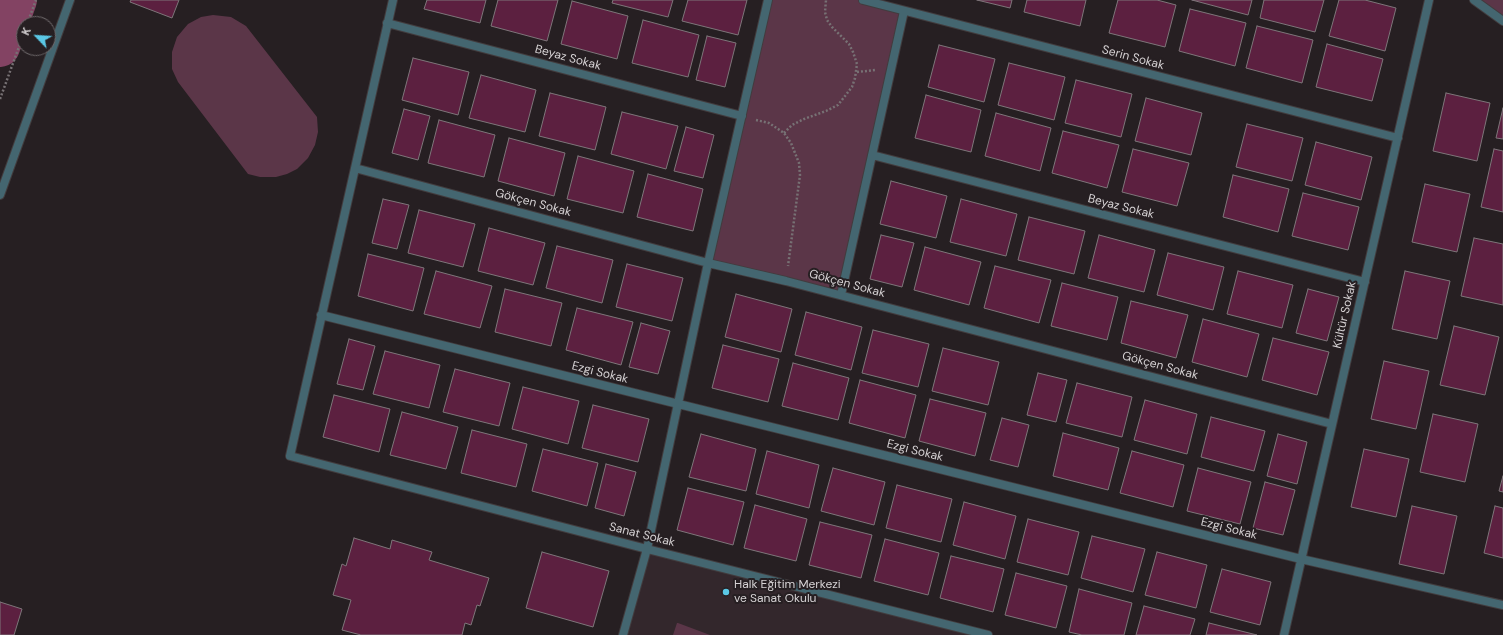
<!DOCTYPE html>
<meta charset="utf-8">
<style>
body{margin:0}
#map{position:relative;width:1503px;height:635px;overflow:hidden;background:#261f22;font-family:"DM Sans",sans-serif}
canvas{display:block}
.north{position:absolute;left:16px;top:16px;width:40px;height:40px;box-sizing:border-box;background:#261f22;border:1px solid #6c6769;border-radius:50%;rotate:295deg;font-size:11px;font-weight:700;line-height:16px;text-align:center;color:#d6d2d4}
.north::after{content:'';display:block;margin:auto;width:14px;height:18px;background:#5bc8e6;clip-path:polygon(50% 0,100% 100%,50% 72%,0 100%)}
</style>
<div id="map">
<canvas width="1503" height="635"></canvas>
<div class="north">K</div>
</div>
<script>
const g = document.querySelector('canvas').getContext('2d');
g.lineJoin = 'round';
function fill(path, color) { g.fillStyle = color; g.fill(path, 'evenodd'); }
const toPath = rows => new Path2D(rows.map(r => 'M' + r).join(''));
function strokePath(path, color, width, dash) { g.strokeStyle = color; g.lineWidth = width; g.lineCap = dash ? 'butt' : 'round'; g.setLineDash(dash || []); g.stroke(path); }
function label(font, color, halo, rows, align = 'center') {
  g.font = font + ' "DM Sans",sans-serif'; g.lineWidth = 4; g.setLineDash([]); g.textBaseline = 'middle'; g.strokeStyle = halo; g.fillStyle = color; for (const [text, x, y, turn = 0] of rows) {
    g.save(); g.translate(x, y); g.rotate((+turn || 0) * Math.PI / 180); g.textAlign = isNaN(turn) ? turn : align; if (halo) g.strokeText(text, 0, 0); g.fillText(text, 0, 0); g.restore();
  }
}
fill(toPath([
 [647,549,988,635,623,635]
]), '#33272c');
fill(toPath([
 [768,0,863,0,904,11,841,295,708,263],
 [1474,0,1503,0,1503,21],
 [213,15,231,17,246,26,317,117,318,132,315,145,308,158,297,169,287,174,276,177,260,177,248,174,178,82,172,69,172,52,177,37,188,24,201,17],
 [677,623,678,623,710,635,673,635]
]), '#5b3648');
strokePath(toPath([
 [0,47,17,0]
]), '#834363', 40);
const building = toPath([
 [131,0,179,0,172,18,130,2,131,0],
 [427,0,486,0,480,23,424,9,427,0],
 [498,0,558,0,547,41,491,26,498,0],
 [613,0,673,0,668,17,612,3,613,0],
 [688,0,747,0,738,35,682,21,688,0],
 [977,0,1012,0,1010,8,977,0],
 [1027,0,1086,0,1080,26,1024,12,1027,0],
 [1118,0,1157,0,1176,5,1165,47,1109,33,1118,0],
 [1192,0,1252,0,1248,15,1192,0],
 [1264,0,1324,0,1315,32,1260,18,1264,0],
 [1339,0,1365,0,1396,8,1385,51,1329,36,1339,0],
 [572,1,628,16,617,59,561,44,572,1],
 [1190,9,1246,23,1235,66,1179,51,1190,9],
 [643,20,699,35,688,77,632,63,643,20],
 [1257,26,1313,40,1302,83,1246,68,1257,26],
 [707,36,736,43,725,87,696,80,707,36],
 [1327,44,1383,59,1372,101,1316,87,1327,44],
 [939,45,995,59,984,102,928,87,939,45],
 [413,58,469,72,458,115,402,100,413,58],
 [1009,63,1065,77,1054,120,998,105,1009,63],
 [481,75,536,90,525,132,469,118,481,75],
 [1076,80,1132,94,1121,137,1065,123,1076,80],
 [550,93,606,107,595,150,539,136,550,93],
 [1446,93,1490,103,1477,161,1433,151,1446,93],
 [926,95,981,110,971,152,915,138,926,95],
 [1146,98,1202,113,1191,155,1135,141,1146,98],
 [1503,108,1503,139,1496,138,1503,108],
 [404,109,430,116,418,160,392,153,404,109],
 [622,112,678,126,666,169,611,154,622,112],
 [996,113,1051,128,1040,171,985,156,996,113],
 [439,120,495,135,484,177,428,163,439,120],
 [1247,124,1303,138,1292,181,1236,167,1247,124],
 [686,127,714,135,703,178,674,171,686,127],
 [1063,131,1119,145,1107,188,1052,173,1063,131],
 [509,138,565,153,554,196,498,181,509,138],
 [1316,142,1372,157,1361,200,1305,185,1316,142],
 [1133,149,1189,163,1177,206,1122,192,1133,149],
 [1494,149,1503,151,1503,212,1481,207,1494,149],
 [578,156,634,171,623,213,567,199,578,156],
 [648,174,703,189,693,231,637,217,648,174],
 [1233,175,1289,189,1278,232,1223,217,1233,175],
 [891,181,947,196,936,238,880,224,891,181],
 [1425,184,1470,194,1457,252,1412,242,1425,184],
 [1303,193,1359,207,1348,250,1292,236,1303,193],
 [383,199,409,205,397,249,372,243,383,199],
 [961,199,1017,214,1006,256,950,242,961,199],
 [419,210,475,224,463,267,408,253,419,210],
 [1029,217,1085,231,1074,274,1018,260,1029,217],
 [489,228,545,243,533,285,478,271,489,228],
 [881,235,914,243,902,287,870,279,881,235],
 [1099,235,1155,250,1144,292,1088,278,1099,235],
 [1474,238,1503,244,1503,305,1461,296,1474,238],
 [557,246,613,260,602,303,546,288,557,246],
 [925,247,981,262,969,305,914,290,925,247],
 [1168,253,1224,267,1213,310,1157,295,1168,253],
 [368,254,424,268,413,311,358,296,368,254],
 [627,264,683,278,672,321,616,307,627,264],
 [995,266,1051,280,1039,323,984,308,995,266],
 [436,271,492,286,480,328,424,314,436,271],
 [1238,271,1293,285,1282,328,1227,314,1238,271],
 [1405,271,1450,281,1437,339,1392,329,1405,271],
 [1062,283,1118,297,1107,340,1051,326,1062,283],
 [505,289,562,303,551,346,495,332,505,289],
 [1308,289,1339,297,1327,341,1296,333,1308,289],
 [736,294,792,309,781,352,725,337,736,294],
 [1131,301,1188,315,1176,358,1121,343,1131,301],
 [577,308,633,322,621,365,566,350,577,308],
 [806,312,862,327,851,370,795,355,806,312],
 [1203,319,1259,334,1247,377,1192,362,1203,319],
 [641,323,670,331,658,374,629,367,641,323],
 [1454,326,1499,337,1485,395,1440,385,1454,326],
 [873,330,929,344,918,387,862,373,873,330],
 [1273,338,1329,352,1317,395,1262,380,1273,338],
 [349,339,375,346,363,390,337,384,349,339],
 [723,345,779,359,768,402,712,388,723,345],
 [943,348,999,362,988,405,932,391,943,348],
 [385,351,440,365,429,408,373,394,385,351],
 [1384,361,1429,371,1416,429,1371,419,1384,361],
 [793,363,849,378,838,420,782,406,793,363],
 [455,369,510,383,499,426,443,412,455,369],
 [1038,373,1067,380,1056,422,1027,415,1038,373],
 [860,380,916,395,905,438,849,423,860,380],
 [1077,383,1132,397,1122,437,1066,423,1077,383],
 [523,387,579,401,568,444,512,429,523,387],
 [334,395,390,409,379,452,323,437,334,395],
 [930,399,986,413,975,456,919,441,930,399],
 [1145,400,1197,414,1187,454,1134,440,1145,400],
 [593,405,649,419,638,462,582,448,593,405],
 [402,412,458,427,446,469,390,455,402,412],
 [1433,414,1478,424,1465,482,1420,472,1433,414],
 [1211,417,1265,431,1254,471,1201,457,1211,417],
 [1002,418,1029,425,1018,467,990,460,1002,418],
 [472,430,527,444,516,487,461,473,472,430],
 [1063,433,1119,448,1108,490,1053,476,1063,433],
 [701,434,756,449,746,491,689,477,701,434],
 [1278,434,1307,442,1297,484,1267,476,1278,434],
 [543,449,598,463,587,506,532,491,543,449],
 [1364,449,1409,459,1396,517,1351,507,1364,449],
 [767,451,819,465,809,508,756,494,767,451],
 [1132,451,1184,465,1173,507,1120,493,1132,451],
 [606,464,636,472,624,516,595,508,606,464],
 [833,468,885,482,874,525,821,511,833,468],
 [1198,468,1251,482,1240,524,1187,511,1198,468],
 [1503,476,1503,492,1499,491,1503,476],
 [1265,482,1295,490,1283,535,1253,528,1265,482],
 [897,485,952,499,941,542,886,528,897,485],
 [688,488,744,502,733,545,677,530,688,488],
 [964,502,1016,516,1005,559,953,545,964,502],
 [755,505,807,519,796,561,744,548,755,505],
 [1412,506,1457,516,1444,574,1399,564,1412,506],
 [1495,506,1503,508,1503,558,1484,553,1495,506],
 [1028,519,1079,532,1068,575,1017,562,1028,519],
 [820,522,872,535,861,578,809,565,820,522],
 [1092,536,1145,549,1133,592,1081,578,1092,536],
 [354,538,390,549,392,540,432,552,429,560,489,578,480,606,477,605,471,625,465,623,462,635,361,635,342,630,351,600,333,595,342,564,346,566,354,538],
 [885,539,939,553,928,595,874,581,885,539],
 [542,552,609,571,593,627,526,608,542,552],
 [1157,552,1207,565,1196,608,1145,595,1157,552],
 [951,556,1004,569,993,612,940,598,951,556],
 [1222,569,1271,582,1260,625,1210,612,1222,569],
 [1016,573,1067,586,1056,628,1005,615,1016,573],
 [1079,589,1132,603,1124,635,1082,635,1069,632,1079,589],
 [0,602,22,609,14,635,0,635,0,602],
 [1144,606,1195,619,1190,635,1136,635,1144,606],
 [1209,623,1257,635,1206,635,1209,623]
]);
fill(building, '#5c2040');
strokePath(building, '#7e767a', 1);
const street = toPath([
 [393,0,290,456,647,549,988,635],
 [863,0,1398,138],
 [1474,0,1503,21],
 [387,23,742,116],
 [872,155,1365,282],
 [355,168,708,263,786,281,1332,424],
 [0,195,70,0],
 [841,295,904,11],
 [321,315,1301,559,1503,605],
 [623,635,647,549,708,263,768,0],
 [1284,635,1429,0]
]);
strokePath(street, '#423c3e', 10);
strokePath(toPath([
 [27,24,36,0],
 [857,72,876,70],
 [0,99,24,33],
 [756,120,769,123,784,133,791,143,799,163,800,175,788,266],
 [784,133,792,125,804,119,826,111,838,105,852,87,855,78,857,64,853,52,849,44,832,27,827,20,825,12,826,0]
]), '#777174', 2.5, [2, 2]);
strokePath(street, '#446670', 8);
for (const [x, y, r, color] of [
 [726,592,4,"#5bc8e6"]
]) { const dot = new Path2D(); dot.arc(x, y, r, 0, 2 * Math.PI); g.fillStyle = color; g.fill(dot); strokePath(dot, '#261f22', 1.5); }
label('12px', '#d6d2d4', '#261f22', [
 ["Beyaz Sokak",568,58,15],
 ["Serin Sokak",1133,58,15],
 ["Gökçen Sokak",533,203,15],
 ["Beyaz Sokak",1121,207,14],
 ["Gökçen Sokak",847,284,15],
 ["Kültür Sokak",1345,315,-77],
 ["Gökçen Sokak",1160,366,15],
 ["Ezgi Sokak",600,373,14],
 ["Ezgi Sokak",915,451,14],
 ["Ezgi Sokak",1229,529,14],
 ["Sanat Sokak",642,535,14]
]);
label('12px', '#d6d2d4', '#261f22', [
 ["Halk Eğitim Merkezi",734,585],
 ["ve Sanat Okulu",734,599]
], 'left');
</script>
